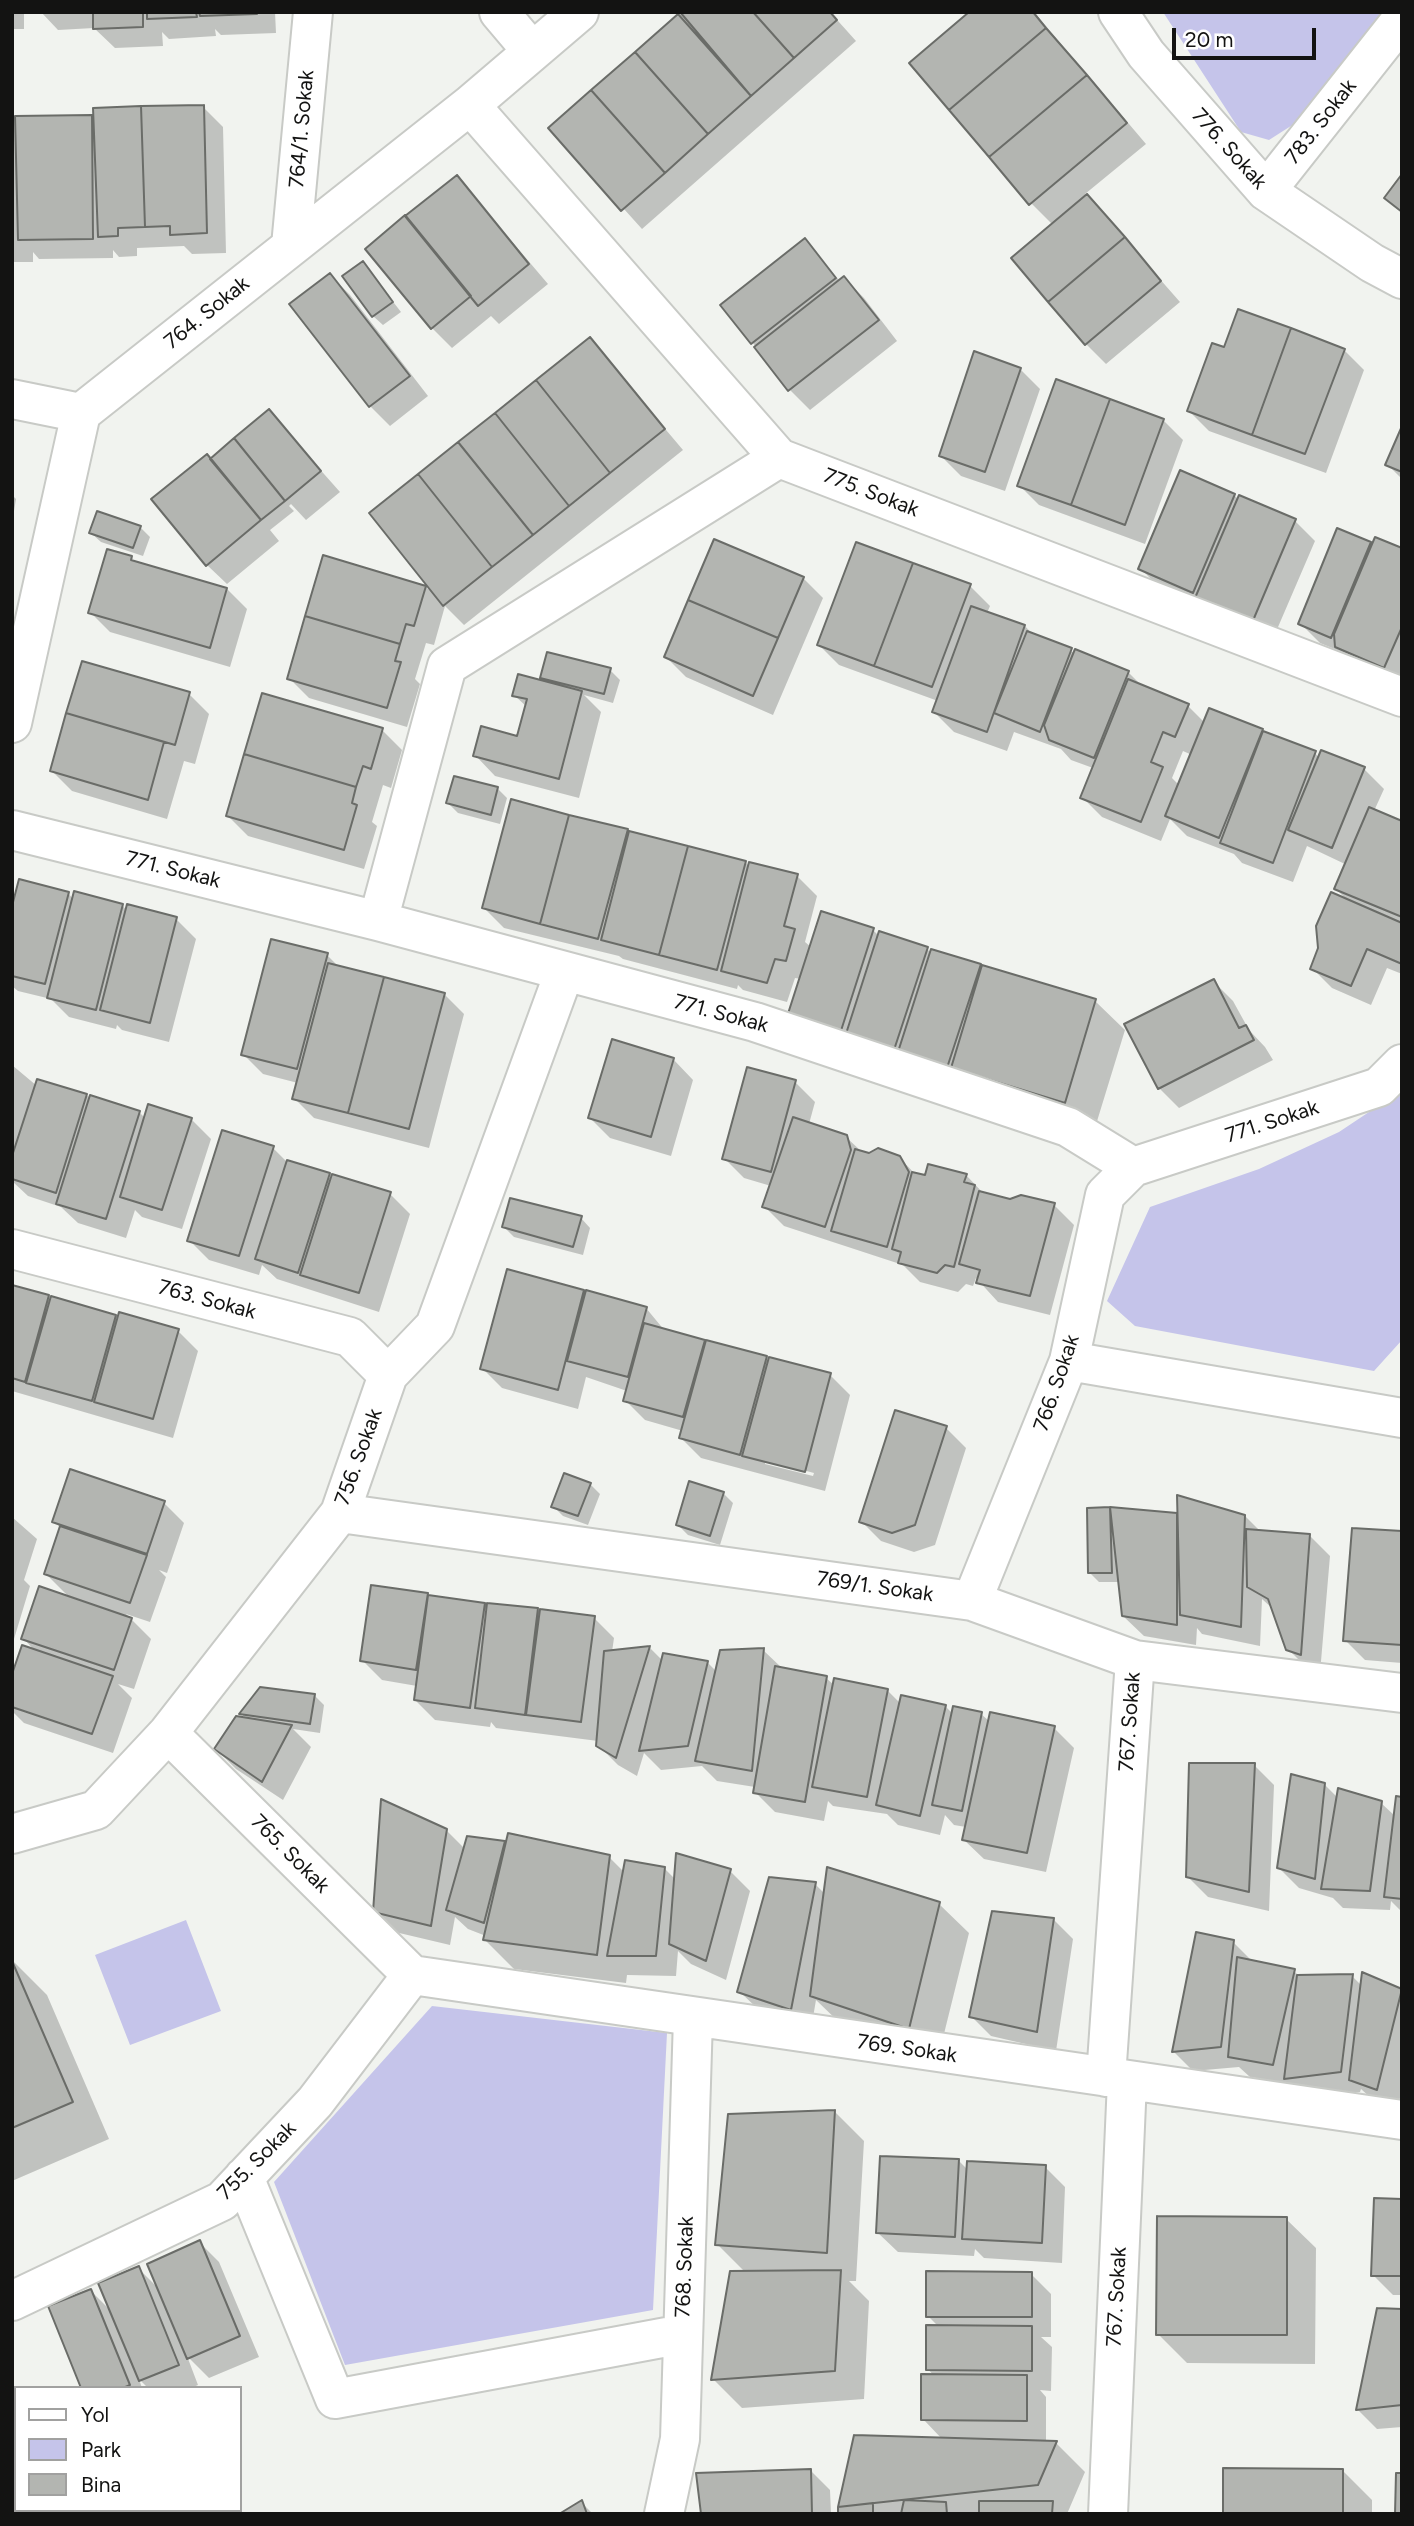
<!DOCTYPE html>
<style>
body{margin:0}
#map{position:relative;width:1414px;height:2526px;overflow:hidden;background:#f1f3ef;font-family:Figtree,sans-serif}
canvas{display:block}
.frame{position:absolute;inset:0;border:14px solid #131312;pointer-events:none}
.legend{position:absolute;left:14px;top:2386px;width:228px;height:126px;box-sizing:border-box;background:#fff;border:2px solid #a1a1a0;margin:0;padding:9px 12px;list-style:none;font-size:21px;color:#131312}
.legend li{display:flex;align-items:center;gap:14px;height:35px}
.legend b{width:35px;border:2px solid #a1a1a0}
.scale{position:absolute;left:1172px;top:28px;width:144px;height:32px;box-sizing:border-box;border:4px solid #131312;border-top:0;padding-left:9px;font-size:21px;line-height:24px;white-space:nowrap;color:#131312;-webkit-text-stroke:5px #fff;paint-order:stroke}
</style>
<div id="map">
<canvas width="1414" height="2526"></canvas>
<div class="frame"></div>
<ul class="legend">
<li><b style="height:9px;background:#fff"></b>Yol</li>
<li><b style="height:19px;background:#c5c4ea"></b>Park</li>
<li><b style="height:19px;background:#b3b5b1"></b>Bina</li>
</ul>
<div class="scale">20 m</div>
</div>
<script>
const g = document.querySelector('canvas').getContext('2d');
g.lineJoin = 'round';
function fill(path, color) { g.fillStyle = color; g.fill(path, 'evenodd'); }
const toPath = rows => new Path2D(rows.map(r => 'M' + r).join(''));
function strokePath(path, color, width, dash) { g.strokeStyle = color; g.lineWidth = width; g.lineCap = dash ? 'butt' : 'round'; g.setLineDash(dash || []); g.stroke(path); }
function label(font, color, halo, rows, align = 'center') {
  g.font = font + ' Figtree,sans-serif'; g.lineWidth = 6; g.setLineDash([]); g.textBaseline = 'middle'; g.strokeStyle = halo; g.fillStyle = color; for (const [text, x, y, turn = 0] of rows) {
    g.save(); g.translate(x, y); g.rotate((+turn || 0) * Math.PI / 180); g.textAlign = isNaN(turn) ? turn : align; if (halo) g.strokeText(text, 0, 0); g.fillText(text, 0, 0); g.restore();
  }
}
fill(toPath([
 [1163,12,1382,12,1294,124,1269,140,1241,132],
 [1402,1090,1402,1340,1374,1371,1135,1326,1107,1301,1150,1207,1259,1169,1339,1132],
 [186,1920,221,2011,130,2045,95,1955],
 [432,2006,667,2033,653,2310,345,2365,274,2182]
]), '#c5c4ea');
fill(toPath([
 [12,12,24,12,24,29,12,29],
 [41,12,275,12,276,33,221,35,215,29,216,36,169,39,162,32,163,46,115,48,94,28,58,30],
 [683,12,830,12,856,41,642,229,551,128],
 [972,12,1034,12,1146,144,1085,194,1180,302,1106,364,1086,344,1053,225,1031,203],
 [203,107,223,127,226,253,192,254,184,246,137,248,137,256,119,257,113,250,113,258,39,259,33,252,33,262,12,262,12,115,15,118,91,116,95,121],
 [457,177,548,284,499,324,491,316,452,348,432,328],
 [804,241,840,281,844,278,864,298,897,341,810,410,790,390,723,305],
 [363,263,401,312,383,325,373,316],
 [330,275,350,295,428,396,390,426,370,406,291,305],
 [590,340,683,450,464,625,445,606,434,645,426,643,415,679,420,684,407,727,309,698,289,678,425,587,435,593],
 [1225,349,1344,350,1364,370,1326,473,1209,431,1189,411],
 [1020,369,1040,389,1005,491,961,476,941,456],
 [269,412,340,492,306,520,291,504,289,506,294,511,270,530,279,541,227,584,207,565,211,460],
 [1163,420,1183,440,1145,544,1039,505,1019,485],
 [1402,430,1402,479,1387,464],
 [12,495,16,499,12,523],
 [1234,495,1239,500,1295,521,1315,541,1269,648,1161,589,1141,569],
 [140,527,150,537,143,556,101,542,91,533],
 [1370,543,1402,550,1402,686,1357,667,1344,653,1320,643,1300,623],
 [132,558,137,564,227,589,247,609,230,667,110,632,90,612],
 [803,578,823,598,773,715,686,677,666,657],
 [970,586,990,606,987,613,1025,626,1034,636,1075,653,1128,672,1144,688,1188,706,1205,723,1210,710,1315,753,1319,758,1364,769,1384,789,1374,811,1402,823,1402,974,1387,968,1371,1005,1332,988,1312,968,1349,902,1336,889,1347,865,1307,846,1293,882,1242,863,1234,854,1187,836,1170,819,1161,841,1102,817,1082,797,1093,768,1071,760,1061,749,1014,732,1007,751,954,732,934,712,938,701,839,665,819,645],
 [1183,751,1192,755,1179,785,1172,778],
 [83,663,189,694,209,714,195,764,184,761,167,819,72,791,52,771],
 [610,670,620,680,613,703,584,695,601,712,579,798,495,776,475,755,518,738,527,707,514,695,549,684,542,677],
 [382,730,402,750,391,788,383,785,372,822,377,826,364,869,248,836,228,816],
 [497,788,507,798,500,824,458,813,448,803],
 [627,831,745,862,750,867,797,876,817,896,805,942,811,947,873,930,879,936,927,949,931,953,1095,1001,1125,1030,1094,1131,858,1059,801,979,795,978,787,1002,743,990,738,985,737,989,623,959,619,956,504,928,484,908],
 [68,893,73,899,75,893,123,906,127,911,176,919,196,939,169,1042,122,1030,117,1025,116,1029,69,1017,51,999,18,991,12,986,12,913],
 [327,955,339,967,444,994,464,1014,429,1148,314,1118,294,1098,298,1083,263,1074,243,1054],
 [1213,981,1233,1001,1249,1030,1265,1047,1273,1060,1179,1108,1159,1088],
 [673,1059,693,1080,671,1156,610,1138,590,1118],
 [12,1065,37,1086,38,1081,139,1112,146,1119,191,1119,211,1139,182,1229,142,1217,135,1210,126,1238,78,1223,61,1207,28,1196,12,1181],
 [795,1082,815,1102,809,1124,846,1137,863,1153,899,1157,916,1175,926,1177,966,1175,984,1194,1010,1201,1054,1205,1074,1225,1050,1315,998,1302,976,1278,973,1286,966,1284,958,1292,920,1282,903,1265,784,1226,764,1206,771,1186,744,1178,724,1158],
 [273,1148,287,1162,333,1179,390,1194,410,1214,379,1312,277,1279,262,1265,259,1275,209,1260,189,1240],
 [581,1218,590,1228,583,1255,514,1237,504,1227],
 [12,1286,119,1320,178,1331,198,1351,173,1438,12,1391],
 [584,1292,646,1308,665,1331,766,1358,770,1361,830,1375,850,1395,825,1491,701,1458,681,1438,683,1431,645,1420,625,1400,627,1391,586,1377,578,1409,502,1388,482,1368],
 [765,1460,814,1473,813,1476,765,1464],
 [946,1428,966,1448,935,1545,914,1552,881,1541,861,1521],
 [590,1484,600,1494,588,1525,563,1516,553,1506],
 [723,1493,733,1503,720,1545,688,1535,678,1525],
 [164,1503,184,1523,167,1573,159,1570,166,1577,150,1622,126,1614,151,1639,134,1689,118,1684,132,1698,113,1753,24,1723,12,1711,12,1680,36,1652,23,1638,71,1599,46,1574,61,1528,54,1522],
 [1110,1509,1179,1515,1245,1516,1261,1532,1310,1536,1330,1556,1320,1673,1308,1669,1288,1649,1273,1609,1262,1599,1260,1646,1202,1634,1197,1628,1196,1645,1144,1636,1123,1616,1120,1582,1099,1582,1089,1572,1088,1510],
 [12,1517,37,1539,24,1580,30,1586,14,1639],
 [1402,1533,1402,1663,1365,1660,1345,1640],
 [373,1587,484,1604,488,1608,537,1610,541,1614,594,1618,614,1638,612,1652,650,1648,663,1661,707,1662,717,1672,763,1650,783,1669,826,1678,834,1685,888,1691,901,1704,945,1706,953,1714,981,1714,989,1721,1054,1728,1074,1748,1046,1872,984,1859,963,1839,966,1827,954,1825,945,1815,940,1835,898,1825,887,1814,833,1806,828,1801,824,1821,775,1812,755,1792,755,1787,717,1781,702,1766,661,1770,644,1753,637,1776,618,1765,598,1745,598,1741,496,1728,491,1722,490,1727,435,1720,415,1700,417,1686,382,1680,362,1660],
 [314,1695,324,1705,320,1733,293,1729,311,1747,283,1800,236,1769,216,1749,248,1720,241,1714],
 [1254,1765,1274,1785,1269,1911,1208,1897,1188,1877],
 [1324,1784,1338,1798,1381,1803,1395,1816,1402,1799,1402,1912,1391,1901,1390,1910,1343,1908,1333,1898,1299,1888,1279,1868],
 [446,1830,465,1849,469,1838,507,1845,609,1857,624,1872,664,1868,675,1879,730,1871,750,1891,726,1980,691,1964,678,1951,676,1976,627,1975,626,1983,514,1969,485,1940,486,1936,468,1929,455,1917,450,1945,395,1932,375,1912],
 [815,1884,825,1894,939,1904,969,1933,938,2058,842,2025,816,2000,811,2029,760,2011,739,1991],
 [1053,1919,1073,1939,1056,2051,991,2036,971,2016],
 [1233,1942,1253,1962,1294,1971,1299,1976,1352,1976,1362,1986,1402,1992,1402,2100,1400,2098,1397,2109,1372,2099,1361,2089,1360,2092,1306,2098,1292,2084,1250,2077,1239,2067,1193,2071,1173,2051],
 [12,1960,47,1995,109,2139,12,2181],
 [834,2111,864,2141,856,2281,849,2281,869,2301,864,2399,742,2408,713,2379,745,2272,717,2244],
 [959,2161,968,2170,1045,2167,1065,2187,1062,2263,984,2258,975,2249,974,2256,898,2252,877,2232],
 [1402,2200,1402,2295,1393,2295,1373,2275],
 [1286,2219,1316,2248,1315,2364,1187,2363,1158,2334],
 [199,2242,219,2262,259,2357,209,2378,187,2356,198,2385,191,2388,148,2388,139,2379,142,2388,83,2388,91,2291,112,2312,138,2268,159,2289],
 [1031,2274,1051,2294,1051,2337,1041,2337,1052,2347,1051,2391,1040,2390,1046,2397,1046,2443,1056,2443,1085,2472,1067,2514,840,2514,943,2440,923,2419,934,2376,928,2369,938,2326,928,2316],
 [1402,2311,1402,2427,1377,2429,1358,2410],
 [12,2404,16,2413,16,2460,12,2461],
 [810,2470,830,2490,831,2514,703,2514],
 [1343,2471,1372,2500,1372,2514,1224,2514],
 [581,2502,593,2514,562,2514]
]), '#0003');
const building = toPath([
 [93,12,143,12,143,27,93,29,93,12],
 [147,12,196,12,197,17,147,19,147,12],
 [199,12,257,12,257,14,200,16,199,12],
 [680,12,753,12,794,58,751,96,680,12],
 [753,12,830,12,837,20,794,58,753,12],
 [969,12,1033,12,1046,28,949,110,909,63,969,12],
 [678,14,751,96,708,134,635,52,678,14],
 [1046,28,1087,75,989,157,949,110,1046,28],
 [635,52,708,134,665,173,591,90,635,52],
 [1087,75,1127,123,1029,205,989,157,1087,75],
 [591,90,665,173,621,211,548,128,591,90],
 [204,105,207,233,170,235,170,226,145,227,141,106,204,105],
 [141,106,145,227,118,228,118,236,98,237,93,108,141,106],
 [92,115,93,239,18,240,15,116,92,115],
 [1402,174,1402,212,1384,198,1402,174],
 [457,175,529,264,478,306,405,216,457,175],
 [1087,194,1125,237,1048,302,1011,258,1087,194],
 [405,215,471,296,431,329,365,249,405,215],
 [1125,237,1161,281,1085,345,1048,302,1125,237],
 [805,238,836,278,751,344,720,305,805,238],
 [363,261,393,302,372,317,342,276,363,261],
 [330,273,410,376,369,407,289,304,330,273],
 [844,276,879,320,788,391,754,347,844,276],
 [1238,309,1291,328,1252,435,1187,411,1212,343,1224,347,1238,309],
 [1291,328,1345,349,1305,454,1252,435,1291,328],
 [590,337,665,429,610,473,536,380,590,337],
 [974,351,1021,368,985,472,939,456,974,351],
 [1056,379,1110,399,1071,505,1017,486,1056,379],
 [536,380,610,473,569,506,495,413,536,380],
 [1110,399,1164,419,1125,525,1071,505,1110,399],
 [269,409,321,471,285,501,234,438,269,409],
 [495,413,569,506,533,535,458,442,495,413],
 [1402,426,1402,472,1385,465,1402,426],
 [234,438,285,501,261,520,210,459,234,438],
 [458,442,533,535,492,567,418,474,458,442],
 [207,454,261,520,206,566,151,499,207,454],
 [1180,470,1235,494,1193,593,1138,569,1180,470],
 [418,474,492,567,443,606,369,513,418,474],
 [1239,495,1296,519,1249,630,1192,605,1239,495],
 [97,511,141,526,133,548,89,533,97,511],
 [1337,528,1371,542,1331,638,1298,624,1337,528],
 [1375,537,1402,548,1402,627,1384,668,1335,647,1334,634,1375,537],
 [714,539,804,577,778,638,688,600,714,539],
 [856,542,913,563,874,666,817,645,856,542],
 [107,549,132,556,131,560,227,588,210,648,88,613,107,549],
 [323,555,426,586,414,626,406,624,400,644,305,616,323,555],
 [913,563,971,584,932,687,874,666,913,563],
 [688,600,778,638,753,696,664,657,688,600],
 [971,606,1025,625,987,732,932,712,971,606],
 [305,616,400,644,395,661,401,662,387,708,287,679,305,616],
 [1027,631,1072,648,1040,732,994,713,1027,631],
 [1075,649,1129,671,1094,758,1049,740,1044,725,1075,649],
 [547,652,611,668,604,694,540,678,547,652],
 [82,661,190,692,175,745,66,713,82,661],
 [518,674,582,691,559,779,473,756,481,726,517,736,527,699,512,696,518,674],
 [1128,679,1189,704,1175,737,1163,732,1151,762,1163,767,1141,822,1080,798,1128,679],
 [262,693,383,728,371,769,363,766,356,787,244,754,262,693],
 [1209,708,1263,729,1219,838,1165,816,1209,708],
 [66,713,164,742,148,800,50,771,66,713],
 [1263,731,1316,751,1273,863,1220,843,1263,731],
 [1321,750,1365,767,1332,848,1288,830,1321,750],
 [244,754,356,787,352,803,357,805,344,850,226,816,244,754],
 [454,776,498,787,491,815,446,803,454,776],
 [511,799,569,815,540,924,482,908,511,799],
 [1369,807,1402,821,1402,917,1334,889,1369,807],
 [569,815,628,829,598,939,540,924,569,815],
 [629,831,688,846,659,955,601,940,629,831],
 [688,846,746,861,717,970,659,955,688,846],
 [749,862,798,874,784,926,795,929,786,961,775,959,767,983,721,971,749,862],
 [19,879,69,892,45,984,12,976,12,906,19,879],
 [74,891,123,904,96,1010,47,998,74,891],
 [1331,892,1402,923,1402,964,1367,949,1351,986,1310,969,1318,948,1316,926,1331,892],
 [127,904,177,917,150,1023,100,1010,127,904],
 [821,911,874,928,838,1040,785,1023,821,911],
 [879,931,928,947,892,1056,844,1040,879,931],
 [271,939,328,953,297,1069,241,1055,271,939],
 [931,949,981,964,946,1071,897,1055,931,949],
 [328,963,384,977,348,1113,292,1099,328,963],
 [982,965,1096,999,1065,1103,951,1068,982,965],
 [384,977,445,993,409,1129,348,1113,384,977],
 [1214,979,1239,1028,1246,1025,1254,1040,1158,1089,1124,1024,1214,979],
 [612,1039,674,1058,651,1137,588,1118,612,1039],
 [747,1067,796,1080,771,1172,722,1159,747,1067],
 [37,1079,87,1094,56,1193,12,1179,12,1156,37,1079],
 [90,1095,140,1111,106,1219,56,1204,90,1095],
 [148,1104,192,1118,162,1210,120,1197,148,1104],
 [793,1117,847,1135,851,1150,825,1227,762,1207,793,1117],
 [222,1130,274,1146,239,1256,187,1241,222,1130],
 [878,1148,900,1156,909,1172,887,1247,831,1231,855,1149,869,1153,878,1148],
 [287,1160,330,1173,298,1273,255,1259,287,1160],
 [928,1164,967,1174,964,1182,975,1185,954,1267,945,1265,937,1273,898,1263,901,1252,892,1249,912,1172,925,1175,928,1164],
 [332,1174,391,1192,359,1293,300,1275,332,1174],
 [979,1191,1010,1199,1021,1195,1055,1203,1030,1296,976,1283,980,1270,959,1264,979,1191],
 [510,1198,582,1216,573,1247,502,1227,510,1198],
 [507,1269,584,1290,558,1390,480,1369,507,1269],
 [12,1285,49,1295,25,1382,12,1378,12,1285],
 [586,1290,647,1307,628,1377,567,1361,586,1290],
 [51,1296,116,1315,92,1401,26,1383,51,1296],
 [119,1312,179,1329,153,1419,94,1402,119,1312],
 [644,1323,705,1340,683,1417,623,1401,644,1323],
 [706,1340,767,1356,740,1455,679,1438,706,1340],
 [769,1357,831,1373,805,1472,742,1456,769,1357],
 [895,1410,947,1426,915,1525,892,1533,859,1522,895,1410],
 [70,1469,165,1501,147,1554,52,1522,70,1469],
 [564,1473,591,1483,578,1516,551,1507,564,1473],
 [689,1481,724,1492,710,1536,676,1525,689,1481],
 [1177,1495,1245,1515,1241,1627,1180,1615,1177,1495],
 [1110,1507,1177,1513,1177,1625,1122,1616,1110,1507],
 [1110,1507,1112,1573,1088,1573,1087,1508,1110,1507],
 [60,1526,147,1555,130,1603,44,1574,60,1526],
 [1352,1528,1402,1531,1402,1645,1343,1641,1352,1528],
 [1246,1529,1310,1534,1301,1655,1286,1650,1268,1599,1247,1587,1246,1529],
 [371,1585,428,1593,416,1670,360,1661,371,1585],
 [39,1586,132,1618,114,1670,21,1639,39,1586],
 [428,1595,485,1603,470,1708,414,1700,428,1595],
 [487,1603,538,1608,525,1715,475,1708,487,1603],
 [540,1609,595,1616,581,1722,526,1715,540,1609],
 [22,1645,113,1676,92,1734,12,1707,12,1674,22,1645],
 [650,1646,616,1758,596,1746,604,1651,650,1646],
 [764,1648,752,1771,695,1761,720,1650,764,1648],
 [663,1653,708,1661,688,1746,639,1751,663,1653],
 [775,1666,827,1676,805,1802,753,1793,775,1666],
 [834,1678,888,1689,867,1797,812,1787,834,1678],
 [260,1687,315,1694,310,1724,239,1714,260,1687],
 [901,1695,946,1705,920,1816,876,1805,901,1695],
 [953,1706,982,1712,962,1811,932,1805,953,1706],
 [990,1712,1055,1726,1027,1853,962,1840,990,1712],
 [236,1716,292,1725,262,1782,214,1749,236,1716],
 [1189,1763,1255,1763,1249,1892,1186,1877,1189,1763],
 [1291,1774,1325,1783,1315,1879,1277,1868,1291,1774],
 [1338,1788,1382,1801,1370,1891,1321,1889,1338,1788],
 [1396,1796,1402,1797,1402,1899,1384,1897,1396,1796],
 [381,1799,447,1829,431,1926,373,1912,381,1799],
 [508,1833,610,1855,597,1955,483,1940,508,1833],
 [467,1836,505,1841,484,1923,446,1910,467,1836],
 [676,1853,731,1869,706,1961,669,1944,676,1853],
 [625,1860,665,1867,656,1956,607,1956,625,1860],
 [827,1867,940,1902,909,2029,810,1996,827,1867],
 [769,1877,816,1882,791,2010,737,1992,769,1877],
 [992,1911,1054,1918,1037,2032,969,2017,992,1911],
 [1196,1932,1234,1940,1221,2047,1172,2052,1196,1932],
 [1237,1957,1295,1969,1273,2065,1228,2057,1237,1957],
 [12,1961,73,2102,12,2128,12,1961],
 [1362,1972,1402,1989,1377,2090,1349,2080,1362,1972],
 [1353,1974,1341,2072,1284,2079,1297,1975,1353,1974],
 [835,2110,827,2253,715,2245,728,2114,835,2110],
 [880,2156,959,2159,955,2237,876,2233,880,2156],
 [967,2161,1046,2165,1042,2243,962,2239,967,2161],
 [1374,2198,1402,2199,1402,2276,1371,2276,1374,2198],
 [1157,2216,1287,2217,1287,2335,1156,2335,1157,2216],
 [200,2240,240,2336,187,2359,147,2264,200,2240],
 [139,2266,179,2365,139,2381,98,2283,139,2266],
 [841,2270,835,2371,711,2380,730,2271,841,2270],
 [926,2271,1032,2272,1032,2317,926,2317,926,2271],
 [91,2289,130,2385,123,2388,81,2388,48,2306,91,2289],
 [1377,2308,1402,2309,1402,2405,1356,2410,1377,2308],
 [926,2325,1032,2326,1032,2371,926,2370,926,2325],
 [921,2374,1027,2375,1027,2421,921,2420,921,2374],
 [854,2435,1057,2441,1038,2485,838,2507,854,2435],
 [1223,2468,1343,2469,1343,2514,1223,2514,1223,2468],
 [811,2469,812,2514,701,2514,696,2473,811,2469],
 [1396,2473,1402,2473,1402,2514,1395,2514,1396,2473],
 [582,2500,587,2514,559,2514,582,2500],
 [904,2500,946,2502,947,2514,901,2514,904,2500],
 [979,2501,1053,2501,1052,2514,979,2514,979,2501],
 [873,2503,873,2514,838,2514,838,2507,873,2503]
]);
fill(building, '#b3b5b1');
strokePath(building, '#6a6c68', 2);
const minor = toPath([
 [499,12,532,51],
 [1118,12,1146,54,1266,191,1372,263,1402,279],
 [470,105,779,458,1402,697],
 [1266,191,1402,19],
 [291,246,313,12],
 [12,399,81,413],
 [12,723,81,413,470,105,579,12],
 [12,830,378,921,755,1022,1068,1127,1133,1167,1379,1087,1402,1064],
 [378,921,447,666,779,458],
 [12,1249,350,1337,388,1375],
 [1069,1361,1402,1418],
 [340,1513,972,1601,1135,1660,1402,1693],
 [972,1601,1069,1361,1105,1195,1133,1167],
 [168,1733,412,1975],
 [12,1834,96,1810,168,1733,340,1513,388,1375,435,1326,564,973],
 [412,1975,1402,2120],
 [1106,2077,1135,1660],
 [244,2177,335,2399,683,2334],
 [12,2301,222,2201,315,2102,412,1975],
 [664,2514,680,2439,693,2018],
 [1108,2514,1127,2081]
]);
strokePath(minor, '#c8cac6', 42);
strokePath(minor, '#fff', 38);
label('21px', '#131312', '#fff', [
 ["783. Sokak",1321,122,-52],
 ["764/1. Sokak",302,129,-85],
 ["776. Sokak",1229,149,48],
 ["764. Sokak",207,313,-39],
 ["775. Sokak",871,493,21],
 ["771. Sokak",173,870,14],
 ["771. Sokak",721,1014,15],
 ["771. Sokak",1272,1122,-18],
 ["763. Sokak",207,1300,15],
 ["766. Sokak",1057,1383,-71],
 ["756. Sokak",359,1457,-70],
 ["769/1. Sokak",875,1587,8],
 ["767. Sokak",1130,1722,-86],
 ["765. Sokak",290,1854,45],
 ["769. Sokak",907,2049,8],
 ["755. Sokak",257,2161,-45],
 ["768. Sokak",685,2267,-88],
 ["767. Sokak",1117,2297,-87]
]);
</script>
